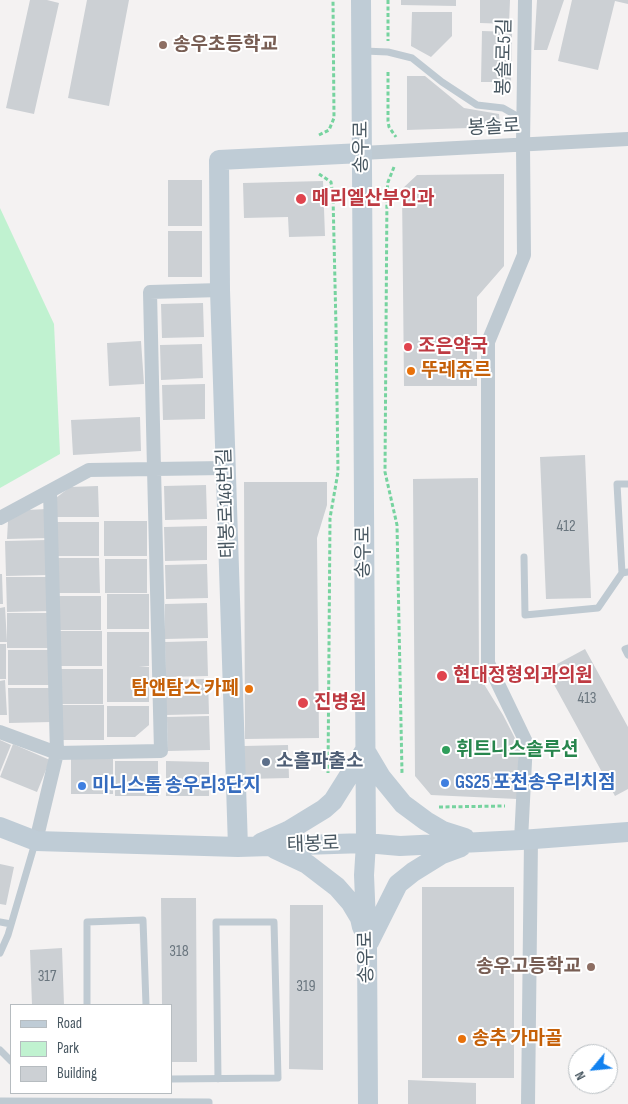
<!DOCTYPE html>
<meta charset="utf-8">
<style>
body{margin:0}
#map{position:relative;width:628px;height:1104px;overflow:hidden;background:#f4f2f2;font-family:"Sofia Sans Condensed",sans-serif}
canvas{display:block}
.legend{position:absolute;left:10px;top:1004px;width:162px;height:90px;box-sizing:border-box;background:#fff;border:1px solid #b6bcc0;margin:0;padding:6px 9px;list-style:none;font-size:15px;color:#485761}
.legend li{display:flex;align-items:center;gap:10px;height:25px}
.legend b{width:25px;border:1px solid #b6bcc0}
.north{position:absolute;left:568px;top:1044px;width:50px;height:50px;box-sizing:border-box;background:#fff;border:1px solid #b6bcc0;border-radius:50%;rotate:242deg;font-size:14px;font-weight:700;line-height:20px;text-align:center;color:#485761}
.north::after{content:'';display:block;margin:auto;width:18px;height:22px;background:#1181ef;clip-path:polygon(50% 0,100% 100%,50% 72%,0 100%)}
</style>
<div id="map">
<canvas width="628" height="1104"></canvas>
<ul class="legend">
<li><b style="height:6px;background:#bfccd6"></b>Road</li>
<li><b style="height:14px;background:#c0f2d0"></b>Park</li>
<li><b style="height:14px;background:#ccd0d4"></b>Building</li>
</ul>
<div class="north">N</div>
</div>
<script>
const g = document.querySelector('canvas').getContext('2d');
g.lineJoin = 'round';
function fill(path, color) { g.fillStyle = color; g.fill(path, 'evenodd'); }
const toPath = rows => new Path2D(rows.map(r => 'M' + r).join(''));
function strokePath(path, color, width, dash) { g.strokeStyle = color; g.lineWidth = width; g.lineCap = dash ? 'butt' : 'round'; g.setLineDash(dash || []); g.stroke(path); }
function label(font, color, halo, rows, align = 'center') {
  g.font = font + ' "Sofia Sans Condensed","Noto Sans KR",sans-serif'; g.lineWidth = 4; g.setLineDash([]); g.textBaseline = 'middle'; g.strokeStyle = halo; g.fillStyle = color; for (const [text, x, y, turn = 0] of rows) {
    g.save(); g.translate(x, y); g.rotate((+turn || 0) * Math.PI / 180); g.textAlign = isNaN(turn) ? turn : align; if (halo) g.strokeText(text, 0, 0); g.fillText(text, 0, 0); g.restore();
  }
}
fill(toPath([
 [0,208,54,324,60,454,0,488]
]), '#c0f2d0');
fill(toPath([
 [30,0,47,0,59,3,34,114,6,108],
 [87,0,129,0,109,106,68,98],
 [401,0,456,0,456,6,401,5],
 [480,0,510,0,509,24,480,23],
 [537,0,564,0,547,50,534,50],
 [572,0,628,0,628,4,615,1,598,70,558,61],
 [412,12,452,12,452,36,431,57,411,46],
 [482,31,512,32,511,82,481,82],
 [407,76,425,76,464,108,499,114,500,127,407,130],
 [504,174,504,266,477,297,477,386,404,386,402,189,417,175],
 [168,180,202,180,202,226,168,226],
 [323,181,325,236,289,237,288,217,244,218,243,183],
 [168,231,202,231,202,277,168,277],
 [203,303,204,337,162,338,161,304],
 [141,341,144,384,109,386,107,343],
 [202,344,203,378,161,380,160,345],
 [205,384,205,419,163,420,162,385],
 [140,417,141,451,73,455,71,420],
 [585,455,591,598,546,599,540,457],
 [478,478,479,676,503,715,519,746,517,799,431,795,415,776,413,479],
 [244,482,327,482,327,505,317,538,319,738,245,739],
 [206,485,207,519,165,520,164,486],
 [98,486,99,517,56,517,56,498,70,487],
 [47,509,48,538,7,539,8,521,27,510],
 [104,521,147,521,147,556,104,556],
 [57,522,99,522,99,556,57,556],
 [207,526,207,560,165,561,164,527],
 [48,540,48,575,6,576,5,541],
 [57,558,99,558,100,593,57,593],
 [105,559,147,559,147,593,105,593],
 [207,564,208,598,166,599,165,565],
 [0,574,2,574,3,604,0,604],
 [6,577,48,577,49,611,7,612],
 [107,594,149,594,149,629,107,629],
 [59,596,101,596,101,630,59,630],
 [207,603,208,638,165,639,165,604],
 [5,607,7,642,0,642,0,608],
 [7,613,50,613,50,648,7,648],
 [60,631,102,631,102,666,59,666],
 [107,632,149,632,149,666,139,667,149,667,149,702,107,702],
 [207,641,208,676,166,677,165,642],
 [0,644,6,644,6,679,0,679],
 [585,649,628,727,628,789,615,796,546,670],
 [8,650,50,650,50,685,8,685],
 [60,669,103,669,103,704,60,704],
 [208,679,209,714,166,715,165,680],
 [5,680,7,715,0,715,0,681],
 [8,688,50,688,51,722,9,723],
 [62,705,104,705,104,740,62,740],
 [107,706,149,706,149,725,135,737,107,737],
 [209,716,210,750,168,751,167,717],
 [0,740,11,745,0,772],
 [13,744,50,760,37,792,0,777],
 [288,745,289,778,245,779,244,746],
 [71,759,113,759,113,794,71,794],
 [115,761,158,761,158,796,115,796],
 [166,761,209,762,209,796,166,796],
 [0,864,14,867,6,905,0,904],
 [422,887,514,887,514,1078,422,1078],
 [161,898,196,898,197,1062,171,1062,171,1005,162,1005],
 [290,905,323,905,323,1070,289,1069],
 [62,948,64,1005,32,1005,30,950],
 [408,1080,476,1083,476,1104,408,1104]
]), '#ccd0d4');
strokePath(toPath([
 [388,0,388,41],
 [388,72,388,121,389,127,396,137],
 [319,135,329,130,334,118,333,0],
 [394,167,388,182,387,192,385,472,397,525,402,773],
 [319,174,331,182,333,196,336,327,338,472,330,518,328,773],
 [439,807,505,806]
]), '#76d39f', 3, [4, 2.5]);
strokePath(toPath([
 [364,51,388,52,412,58,442,82,477,105,503,108,517,116,519,123],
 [628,484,617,484,622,573,628,572],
 [524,557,525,615,598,608,622,573],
 [628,648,625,649,628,655],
 [0,922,11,924],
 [0,953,8,935,35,843],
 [87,1005,87,922,143,920,146,1005],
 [0,1050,11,1061],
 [171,1079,278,1078,274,922,216,922,218,1079],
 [0,1101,209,1102,209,1104]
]), '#bfcad2', 7);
strokePath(toPath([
 [362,153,628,139],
 [0,518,89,470,154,469,150,292,220,290],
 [0,732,57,753,161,751,154,469,225,468],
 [521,840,526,742,488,663,488,342,524,255,523,145,525,0],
 [36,841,57,753,50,491],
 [528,1104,531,839]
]), '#bfcad2', 14);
strokePath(toPath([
 [361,0,366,843,364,875,367,946,368,1104],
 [0,827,36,841,238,847,366,843,400,846,521,840,628,832],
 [261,843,288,831,324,809,333,801,365,750,381,777,403,804,426,821,443,831,465,838],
 [238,847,220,290,219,160,362,153],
 [275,849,307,864,337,887,351,903,360,918,362,927],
 [369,942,398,884,413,872,442,854,461,847]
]), '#bfccd6', 20);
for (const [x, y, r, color] of [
 [163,45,5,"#8d6e63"],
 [301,199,6,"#e0444e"],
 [408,347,5,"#e0444e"],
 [411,371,5,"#e8710a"],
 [442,676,6,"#e0444e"],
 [249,689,5,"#e8710a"],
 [303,703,6,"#e0444e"],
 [446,750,5,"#2e9e5b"],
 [266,762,5,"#5c6f8a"],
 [445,783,5,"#3f7fe0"],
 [82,786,5,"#3f7fe0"],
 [591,967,5,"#8d6e63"],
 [462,1039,5,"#e8710a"]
]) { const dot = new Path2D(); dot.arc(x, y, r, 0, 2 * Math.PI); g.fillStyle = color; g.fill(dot); strokePath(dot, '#fff', 2); }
label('16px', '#69757e', null, [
 ["412",566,527],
 ["413",587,699],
 ["318",179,952],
 ["317",47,977],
 ["319",306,987]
]);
label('bold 19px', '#785e54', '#fff', [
 ["송우초등학교",173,45],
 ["송우고등학교",581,967,"right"]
], 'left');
label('19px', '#485761', '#fff', [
 ["봉솔로5길",505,57,-89],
 ["봉솔로",494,128,-3],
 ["송우로",362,147,-90],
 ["태봉로146번길",227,503,-92],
 ["송우로",364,552,-90],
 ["태봉로",313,845,-2],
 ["송우로",367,957,-91]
]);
label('bold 19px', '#be3a42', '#fff', [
 ["메리엘산부인과",312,199],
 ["조은약국",418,347],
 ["현대정형외과의원",453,676],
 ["진병원",314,703]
], 'left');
label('bold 19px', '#c56008', '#fff', [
 ["뚜레쥬르",421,371],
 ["탐앤탐스 카페",239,689,"right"],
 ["송추 가마골",472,1039]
], 'left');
label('bold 19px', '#27864d', '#fff', [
 ["휘트니스솔루션",456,750]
], 'left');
label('bold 19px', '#4e5e75', '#fff', [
 ["소흘파출소",276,762]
], 'left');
label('bold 19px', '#366cbe', '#fff', [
 ["GS25 포천송우리치점",455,783],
 ["미니스톱 송우리3단지",92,786]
], 'left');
</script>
